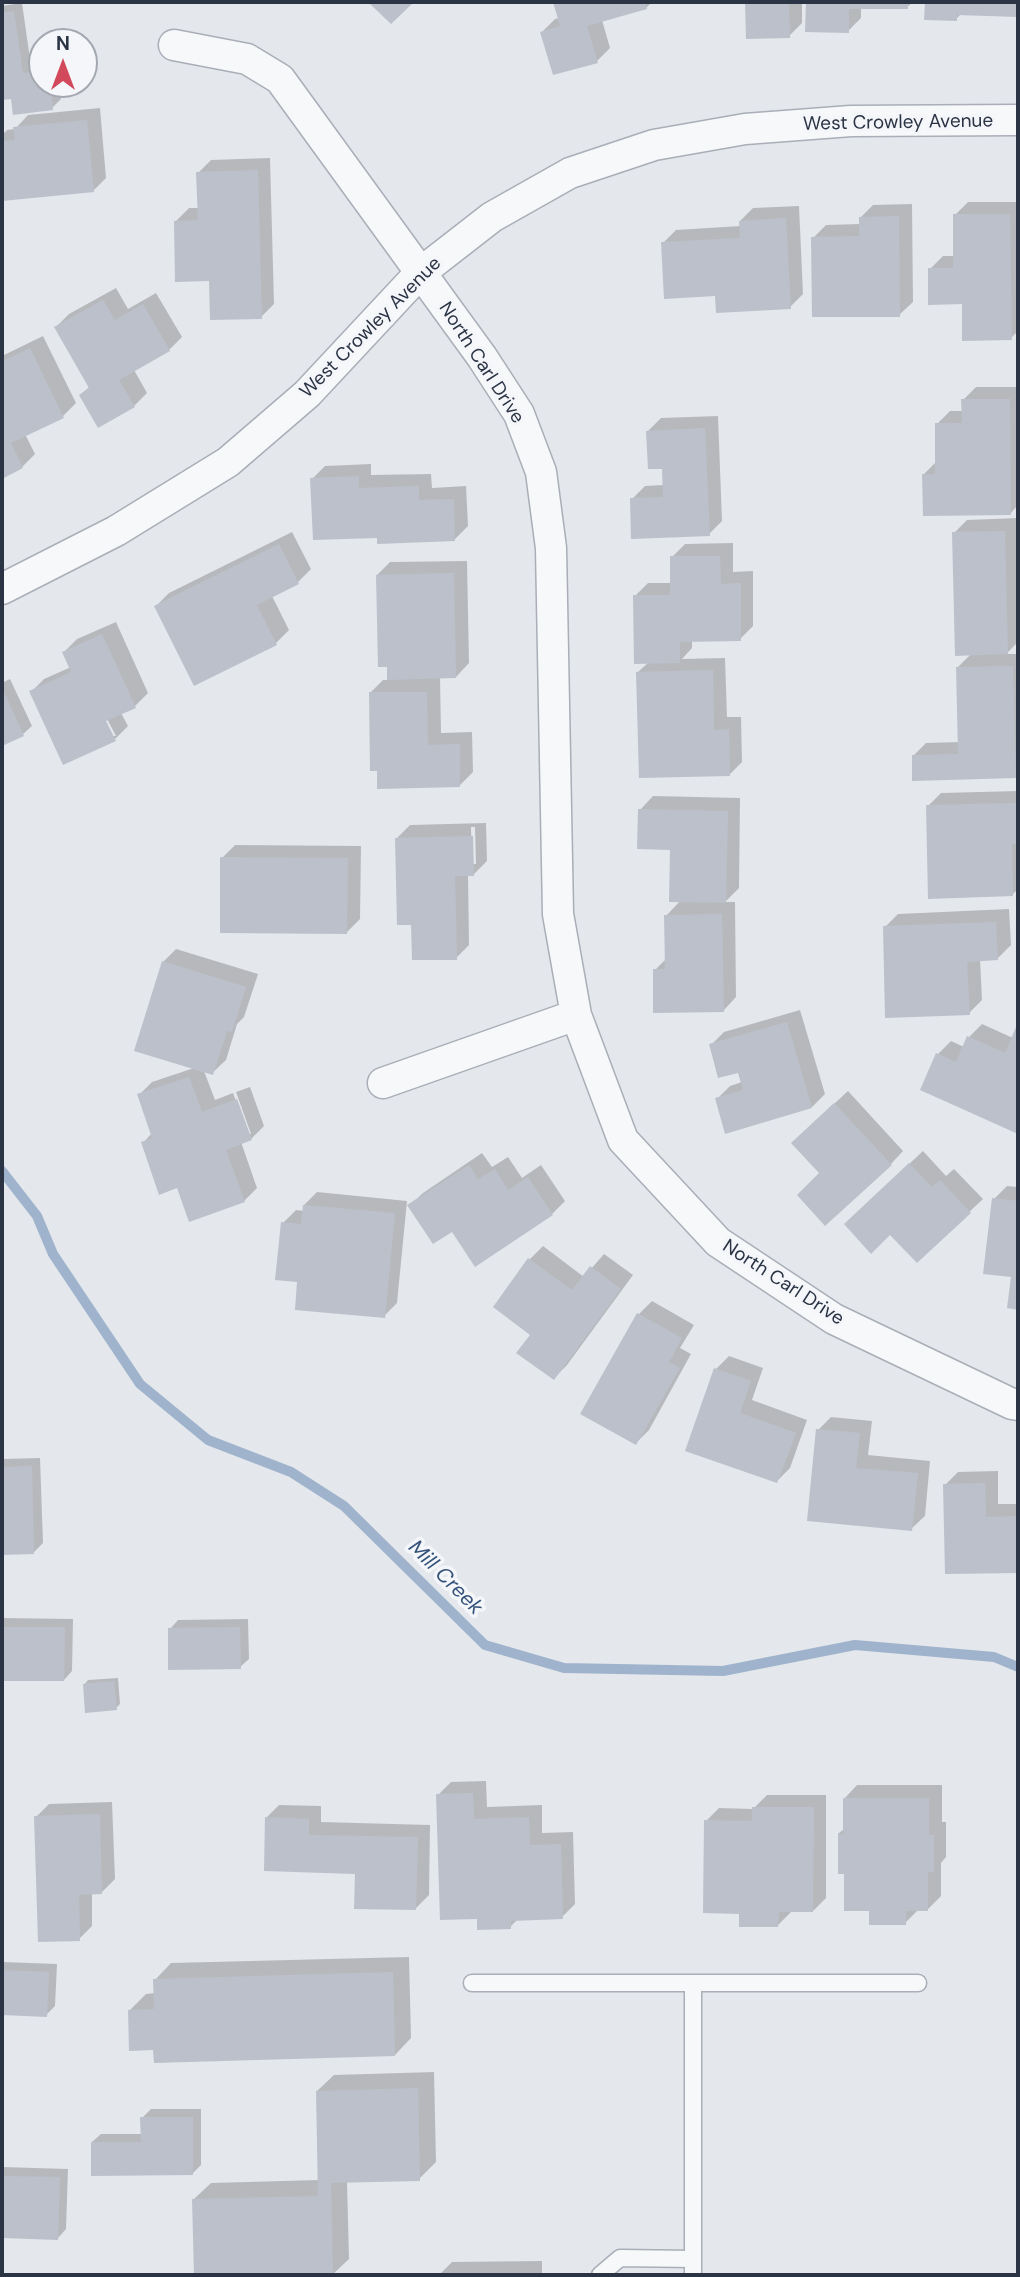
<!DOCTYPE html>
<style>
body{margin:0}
#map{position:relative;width:1020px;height:2277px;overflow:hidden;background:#e4e7ec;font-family:"DM Sans",sans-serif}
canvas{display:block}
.frame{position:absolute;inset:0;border:4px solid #2b3445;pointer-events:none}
.north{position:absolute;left:28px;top:28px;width:70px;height:70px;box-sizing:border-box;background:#f4f6f9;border:2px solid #a4a8b1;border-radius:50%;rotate:0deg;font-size:19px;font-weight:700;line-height:28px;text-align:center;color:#2b3445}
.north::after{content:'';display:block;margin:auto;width:24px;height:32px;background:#d1495b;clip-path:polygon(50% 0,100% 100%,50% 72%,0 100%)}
</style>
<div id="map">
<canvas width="1020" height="2277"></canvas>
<div class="frame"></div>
<div class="north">N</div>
</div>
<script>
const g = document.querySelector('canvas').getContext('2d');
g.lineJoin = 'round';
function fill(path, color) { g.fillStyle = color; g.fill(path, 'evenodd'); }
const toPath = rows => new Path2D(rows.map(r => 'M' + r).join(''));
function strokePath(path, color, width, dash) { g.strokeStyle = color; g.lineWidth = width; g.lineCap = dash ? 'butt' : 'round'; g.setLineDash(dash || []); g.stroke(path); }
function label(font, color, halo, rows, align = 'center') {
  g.font = font + ' "DM Sans",sans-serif'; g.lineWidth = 7; g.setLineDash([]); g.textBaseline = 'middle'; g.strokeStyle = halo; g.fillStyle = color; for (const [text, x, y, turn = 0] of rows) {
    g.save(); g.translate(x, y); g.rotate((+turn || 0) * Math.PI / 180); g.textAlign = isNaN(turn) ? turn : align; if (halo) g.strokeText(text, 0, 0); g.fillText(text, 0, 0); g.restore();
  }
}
fill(toPath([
 [555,2,652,2,646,8,602,20,610,48,597,61,542,32,555,19,560,18],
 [747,2,802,2,802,23,789,36,748,37],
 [808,2,913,2,907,7,861,7,861,18,848,31,807,31],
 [927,2,1018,2,1018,15,962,13,956,19,926,18],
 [22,3,31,66,42,64,42,84,59,84,61,99,52,108,12,97,2,98,2,6],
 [100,108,106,178,93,191,2,199,2,135,7,130,15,129,28,115],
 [270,158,274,304,261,317,176,221,189,208,199,208,198,173,211,160],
 [968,202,1018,202,1018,331,1011,338,963,303,930,269,943,256,955,256,955,215],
 [912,204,913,302,899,315,813,238,826,225,860,224,860,218,873,205],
 [799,206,803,294,790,307,716,294,663,243,676,230,741,226,740,221,753,208],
 [116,288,128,309,156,293,182,337,169,350,134,370,147,393,134,406,81,395,90,386,56,327,69,314],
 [43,336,76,403,63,416,25,434,35,454,22,467,2,477,2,356],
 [976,387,1018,387,1018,505,1010,514,924,474,937,461,937,424,950,411,963,411,963,400],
 [718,416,722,521,709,534,632,499,645,486,664,485,663,468,648,431,661,418],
 [371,464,371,475,431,474,432,488,466,486,468,526,455,539,378,536,312,479,325,466],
 [1018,518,1018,642,1006,654,1018,654,1018,773,1015,776,913,756,926,743,960,742,957,668,972,653,954,533,967,520],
 [292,532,311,569,298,582,272,596,289,630,276,643,195,684,156,606,169,593],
 [733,543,733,572,753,571,753,626,740,639,692,640,692,648,682,659,725,658,727,717,741,717,742,762,729,775,638,672,649,662,635,596,648,583,672,583,672,557,685,544],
 [467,561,469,663,456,677,440,677,441,733,472,732,473,772,460,785,370,693,383,680,389,680,389,665,377,575,390,562],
 [116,622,148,693,135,706,121,713,128,726,115,739,31,692,44,679,71,667,64,652,77,639],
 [104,713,116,736,112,736,101,714],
 [10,679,32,726,23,734,2,744,2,683],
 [1018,791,1018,889,1012,895,928,806,941,793],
 [653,796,740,798,739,888,725,902,735,902,736,997,723,1011,655,970,667,958,666,916,681,900,672,848,640,810],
 [486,823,487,861,474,874,468,874,469,945,456,958,413,923,397,838,410,825],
 [471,827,475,827,476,864,472,864],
 [235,845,361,846,360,919,347,932,222,858],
 [1009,909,1011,945,998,958,980,959,982,1000,969,1013,885,927,898,914],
 [176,949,258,974,244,1017,237,1024,226,1060,212,1073,204,1071,215,1100,233,1093,248,1134,251,1134,236,1092,250,1087,264,1126,251,1139,241,1142,257,1188,244,1201,178,1186,143,1143,152,1133,139,1095,152,1082,194,1068,163,962],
 [800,1010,825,1094,812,1107,717,1099,730,1086,742,1082,739,1071,711,1045,724,1032],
 [982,1024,1013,1038,1018,1027,1018,1132,922,1089,938,1054,951,1041,964,1047,969,1037],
 [848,1091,903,1151,891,1164,821,1173,806,1130],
 [923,1151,946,1176,954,1169,983,1199,917,1261,890,1233,859,1211],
 [482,1153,492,1167,508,1157,522,1178,541,1165,565,1201,552,1214,452,1229,410,1205,423,1193],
 [1007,1186,1018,1187,1018,1308,1009,1307,1013,1275,994,1199],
 [317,1192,407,1201,397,1303,384,1316,299,1280,283,1223,296,1210,304,1211,304,1205],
 [543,1246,584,1277,604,1254,633,1275,567,1365,554,1378,533,1334,495,1307,530,1259],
 [652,1301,694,1325,680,1348,691,1354,649,1430,636,1443,639,1314],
 [729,1356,763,1368,752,1400,807,1420,790,1468,777,1481,687,1450,716,1369],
 [831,1417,872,1421,868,1455,930,1461,925,1516,911,1529,818,1430],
 [40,1458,43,1543,34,1552,2,1553,2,1459],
 [998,1471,998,1504,1018,1504,1018,1571,947,1572,945,1485,958,1472],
 [2,1618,73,1619,72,1671,64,1680,2,1679],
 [248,1619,249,1659,240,1667,170,1629,178,1620],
 [118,1678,120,1704,116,1708,84,1685,88,1680],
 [486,1781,487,1807,542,1805,542,1833,573,1832,575,1904,562,1917,518,1919,510,1927,479,1917,438,1795,451,1782],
 [857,1785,942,1785,942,1822,946,1822,946,1857,941,1863,941,1896,928,1909,919,1909,905,1923,871,1909,845,1873,839,1873,839,1833,844,1829,844,1799],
 [767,1795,826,1795,826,1898,813,1911,792,1911,778,1925,741,1912,706,1821,719,1808,753,1809],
 [112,1802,115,1879,102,1892,92,1893,92,1926,79,1939,36,1817,49,1804],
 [279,1805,321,1806,321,1822,430,1825,429,1895,416,1908,266,1818],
 [409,1957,411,2038,395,2055,155,2048,129,2011,146,1994,155,1993,155,1980,171,1963],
 [2,1962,57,1964,55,2006,46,2015,2,2013],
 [434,2072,436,2162,419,2179,347,2181,349,2259,332,2275,196,2275,194,2199,211,2183,319,2180,317,2091,334,2075],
 [151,2109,201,2109,201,2165,192,2174,92,2142,101,2134,142,2134,142,2118],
 [2,2167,68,2169,66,2229,58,2238,2,2236],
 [542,2261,542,2275,439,2275,452,2262]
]), '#0003');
strokePath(toPath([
 [2,1171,37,1216,53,1254,140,1384,208,1440,291,1472,344,1506,485,1645,564,1668,723,1671,855,1645,994,1657,1018,1667]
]), '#9fb4cc', 10);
fill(toPath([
 [368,2,414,2,391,24],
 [553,2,645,2,647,9,587,26,598,63,553,75,540,32,560,26],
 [745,2,789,2,790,38,746,39],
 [806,2,908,2,908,9,849,9,849,33,805,32],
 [925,2,1018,2,1018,17,957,15,957,21,924,20],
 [14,11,23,73,42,71,42,84,50,84,53,110,13,115,11,99,2,100,2,13],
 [87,120,94,192,2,201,2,141,15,140,13,127],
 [258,170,262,319,210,320,209,281,175,282,174,221,198,220,196,172],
 [953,214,1010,214,1012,340,962,341,962,304,928,305,928,268,953,268],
 [899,216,900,317,812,317,811,237,859,236,859,217],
 [786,218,791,309,716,313,715,296,664,299,661,242,740,238,739,221],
 [103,300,115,320,143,304,170,351,119,380,135,407,98,428,79,395,89,388,54,327],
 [30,348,64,418,11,443,23,468,2,479,2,361],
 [961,399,1010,399,1011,515,923,516,922,474,935,474,935,423,962,423],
 [705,428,710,536,631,539,630,498,663,497,662,469,648,469,646,431],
 [359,476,359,488,419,486,419,500,454,499,455,541,377,544,377,538,313,540,310,478],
 [1005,531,1008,654,955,656,952,532],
 [279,544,299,584,257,605,277,645,194,686,154,606],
 [670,556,720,556,721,584,741,583,741,641,680,642,680,663,634,664,633,595,670,595],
 [454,573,456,678,387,680,387,667,378,667,376,575],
 [102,634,136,708,106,721,116,741,63,765,29,691,71,672,62,652],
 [1013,666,1016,778,912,781,912,755,958,754,956,667],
 [713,670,714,730,729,729,730,776,639,778,636,672],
 [2,688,24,736,2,746],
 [369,692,427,692,428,745,460,744,460,787,377,789,377,771,370,771],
 [1018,803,1018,844,1012,844,1013,896,928,899,926,805],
 [638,809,728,811,726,903,669,902,670,850,637,849],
 [473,836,474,876,455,876,457,960,412,960,411,925,397,925,395,838],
 [220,857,348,858,347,934,220,933],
 [722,914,724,1012,653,1013,653,969,665,969,664,915],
 [996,922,998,960,967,962,970,1015,885,1018,883,926],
 [162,961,246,987,232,1032,227,1031,213,1075,134,1051],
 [787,1022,812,1108,725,1134,715,1098,743,1090,738,1073,718,1078,709,1044],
 [1016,1027,1018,1028,1018,1134,920,1090,936,1053,956,1062,967,1036,1005,1053],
 [189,1077,202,1112,237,1099,252,1140,226,1150,245,1202,189,1222,177,1188,159,1195,141,1142,152,1138,137,1094],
 [834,1103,892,1165,825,1226,797,1195,819,1173,791,1143],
 [909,1163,932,1187,940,1180,971,1213,917,1263,890,1235,871,1254,844,1224],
 [469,1165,478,1179,495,1169,508,1190,528,1177,553,1215,475,1267,452,1232,433,1244,407,1205],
 [992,1198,1018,1201,1018,1310,1007,1308,1011,1277,983,1274],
 [303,1205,395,1213,385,1318,295,1310,297,1282,275,1280,281,1222,301,1224],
 [528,1258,572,1290,590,1266,621,1289,554,1380,516,1353,530,1335,493,1307],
 [637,1313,682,1338,669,1362,680,1368,636,1445,580,1414],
 [714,1368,751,1381,740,1413,796,1433,777,1483,685,1451],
 [816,1429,860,1433,856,1468,918,1473,912,1531,807,1521],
 [32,1466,34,1554,2,1555,2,1467],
 [985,1483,986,1517,1018,1516,1018,1573,945,1574,943,1484],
 [2,1627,65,1627,64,1681,2,1681],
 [240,1627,241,1669,168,1670,168,1628],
 [114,1681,117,1710,85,1713,83,1684],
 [473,1793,474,1819,529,1817,530,1845,561,1844,563,1919,511,1921,511,1929,477,1930,477,1919,440,1920,436,1794],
 [843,1798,929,1798,929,1835,934,1835,934,1872,928,1872,928,1911,906,1911,906,1925,869,1925,869,1911,844,1911,844,1874,838,1874,838,1833,843,1835],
 [752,1807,814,1807,813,1912,779,1912,778,1927,739,1927,739,1914,703,1913,704,1820,752,1821],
 [100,1814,102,1894,79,1895,80,1941,38,1942,34,1816],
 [265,1817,309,1819,309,1835,418,1837,416,1910,354,1909,355,1874,264,1871],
 [2,1970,49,1972,47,2017,2,2015],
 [393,1972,395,2056,154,2063,153,2050,129,2051,128,2010,154,2009,153,1979],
 [418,2088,420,2181,331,2183,333,2275,194,2275,192,2199,318,2196,316,2091],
 [140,2117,193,2117,193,2175,91,2176,91,2142,141,2142],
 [2,2176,60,2177,58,2240,2,2238]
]), '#bbc0ca');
const lane = toPath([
 [472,1983,693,1983],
 [600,2275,620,2258,693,2259],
 [693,2275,693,1983,918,1983]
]);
const street = toPath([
 [174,45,247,59,280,79,482,357,519,414,541,472,551,548,558,914,576,1015,623,1140,718,1242,834,1319,1012,1404,1018,1405],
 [2,589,116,531,228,462,307,394,420,273,492,217,570,173,654,145,745,129,851,121,1018,120],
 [383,1083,576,1015]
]);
strokePath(lane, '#a9aeb7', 19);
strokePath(street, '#a9aeb7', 33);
strokePath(lane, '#f7f8fa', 16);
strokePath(street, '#f7f8fa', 30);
label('19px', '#2b3445', '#f4f6f9', [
 ["West Crowley Avenue",898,123,-1],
 ["West Crowley Avenue",371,328,-45],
 ["North Carl Drive",481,363,57],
 ["North Carl Drive",783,1283,33]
]);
label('italic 21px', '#34527a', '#f4f6f9', [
 ["Mill Creek",445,1578,45]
]);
</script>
